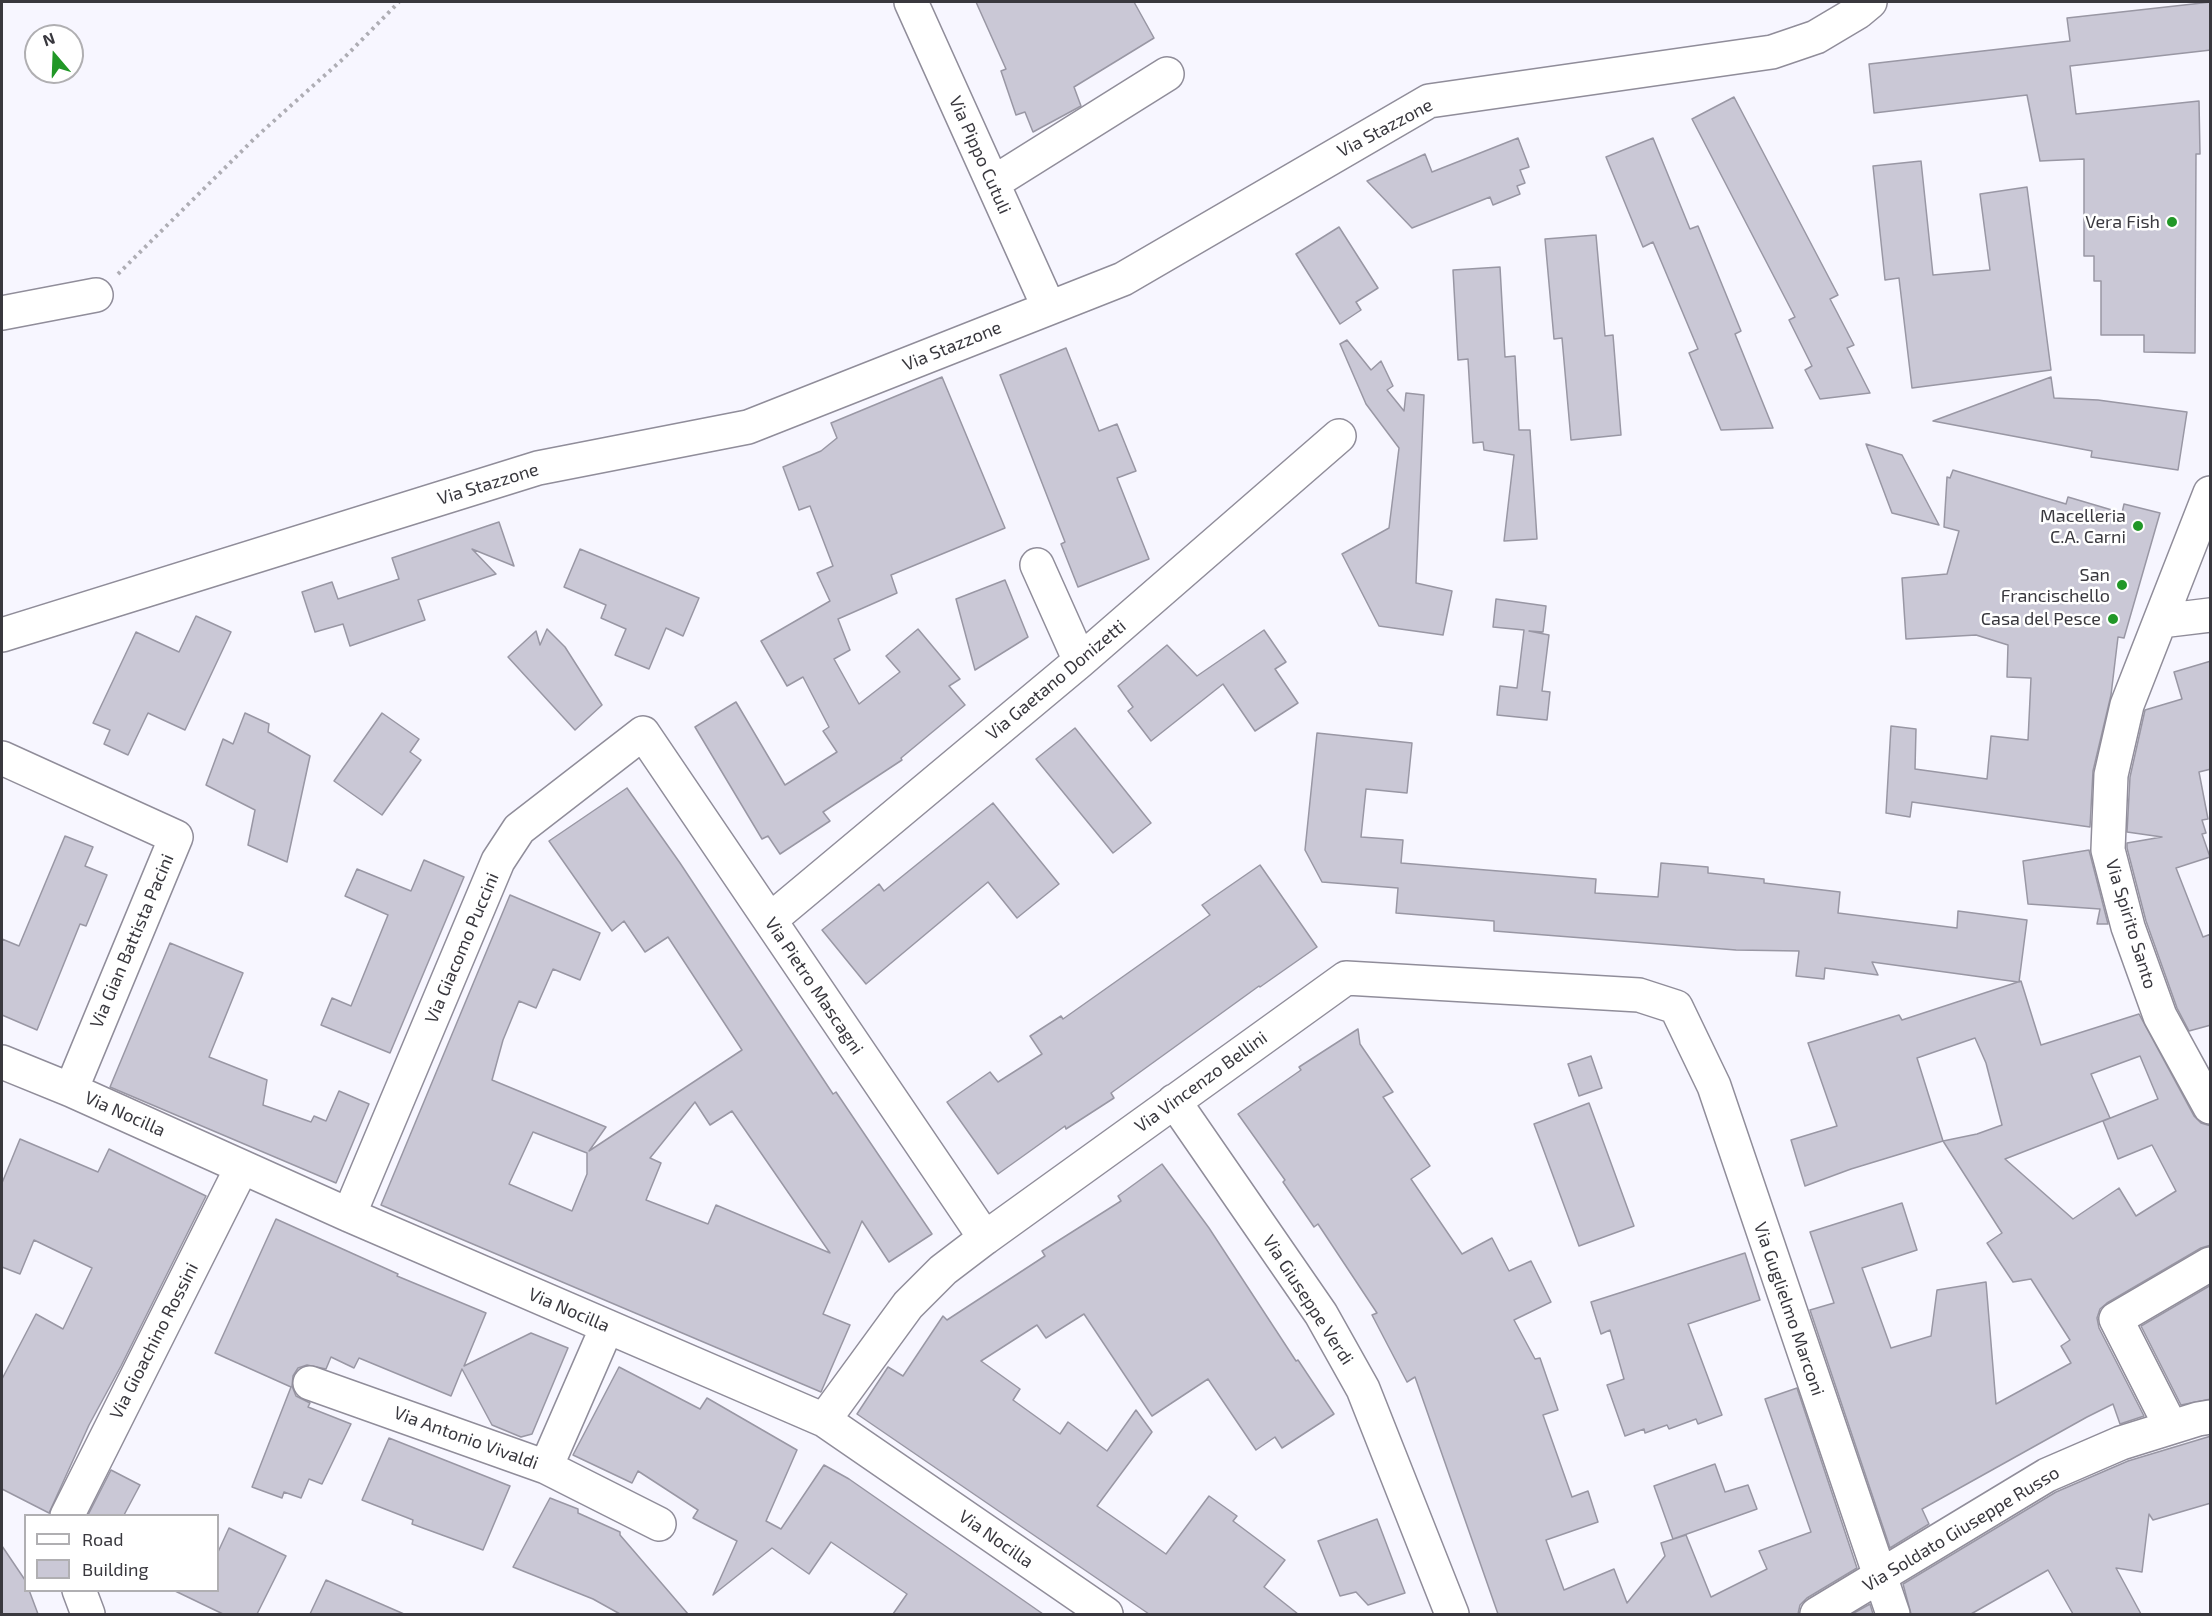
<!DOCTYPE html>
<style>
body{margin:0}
#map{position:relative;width:2212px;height:1616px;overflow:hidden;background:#f7f6ff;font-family:"Exo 2",sans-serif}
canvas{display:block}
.frame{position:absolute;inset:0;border:3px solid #39383e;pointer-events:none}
.legend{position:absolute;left:24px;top:1514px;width:195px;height:78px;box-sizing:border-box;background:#fff;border:2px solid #b0afb2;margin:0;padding:8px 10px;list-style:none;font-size:18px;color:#39383e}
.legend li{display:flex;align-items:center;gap:12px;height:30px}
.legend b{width:30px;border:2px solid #b0afb2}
.north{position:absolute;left:24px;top:24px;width:60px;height:60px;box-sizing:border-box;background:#fff;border:2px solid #b0afb2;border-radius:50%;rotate:341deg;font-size:16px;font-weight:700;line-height:24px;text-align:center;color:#39383e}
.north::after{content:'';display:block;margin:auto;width:21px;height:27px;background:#219727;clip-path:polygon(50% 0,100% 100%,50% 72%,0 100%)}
</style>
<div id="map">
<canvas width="2212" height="1616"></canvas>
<div class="frame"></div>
<ul class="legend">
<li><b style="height:8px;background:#fff"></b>Road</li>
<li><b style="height:16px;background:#cac8d6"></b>Building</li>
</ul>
<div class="north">N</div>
</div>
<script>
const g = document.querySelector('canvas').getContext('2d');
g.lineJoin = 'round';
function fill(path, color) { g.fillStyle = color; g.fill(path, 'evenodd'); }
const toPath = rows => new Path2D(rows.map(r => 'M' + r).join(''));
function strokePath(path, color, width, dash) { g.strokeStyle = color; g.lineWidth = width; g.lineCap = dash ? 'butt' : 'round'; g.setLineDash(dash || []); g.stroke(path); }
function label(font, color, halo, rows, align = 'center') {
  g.font = font + ' "Exo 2",sans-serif'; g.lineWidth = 5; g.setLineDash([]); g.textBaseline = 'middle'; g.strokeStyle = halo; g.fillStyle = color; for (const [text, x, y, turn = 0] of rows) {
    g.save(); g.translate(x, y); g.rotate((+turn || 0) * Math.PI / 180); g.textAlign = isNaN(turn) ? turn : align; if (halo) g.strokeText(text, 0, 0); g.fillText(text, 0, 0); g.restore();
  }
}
const building = toPath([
 [976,2,1134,2,1154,38,1074,87,1081,106,1033,132,1025,112,1016,115,1001,71,1006,69,976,2],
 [2211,2,2211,50,2070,66,2076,114,2199,101,2200,154,2196,154,2195,353,2144,352,2144,335,2101,335,2101,281,2094,281,2094,256,2084,256,2084,159,2040,161,2027,95,1874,113,1869,64,2070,41,2067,18,2211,2],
 [1734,97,1838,295,1830,299,1854,345,1847,348,1870,393,1820,399,1805,370,1812,366,1789,320,1795,317,1692,119,1734,97],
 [1518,138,1529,167,1520,170,1525,183,1517,186,1520,194,1493,205,1490,197,1412,228,1367,181,1425,154,1432,172,1518,138],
 [1653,138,1690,229,1698,226,1741,331,1735,334,1773,428,1721,430,1689,353,1698,349,1653,242,1643,247,1606,157,1653,138],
 [1921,161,1933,275,1990,270,1980,194,2027,187,2051,370,1912,388,1899,278,1885,280,1873,166,1921,161],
 [1339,227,1378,288,1356,302,1361,310,1340,324,1296,254,1339,227],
 [1596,235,1605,336,1613,335,1621,435,1571,440,1562,338,1554,339,1545,239,1596,235],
 [1500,267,1505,357,1515,356,1519,430,1530,430,1537,539,1504,541,1514,455,1484,450,1483,442,1473,443,1468,359,1458,360,1453,270,1500,267],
 [1347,340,1371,370,1381,361,1393,386,1387,390,1404,411,1406,393,1424,395,1416,583,1452,591,1443,635,1379,626,1342,554,1389,528,1399,448,1366,404,1340,344,1347,340],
 [1066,348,1099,431,1117,424,1136,471,1117,478,1149,559,1078,587,1061,544,1065,542,1000,375,1066,348],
 [942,377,1005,528,891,575,897,593,838,619,850,650,834,659,859,704,900,672,886,656,918,629,960,679,949,686,965,705,901,758,902,760,823,812,830,821,780,854,768,836,762,839,695,727,736,702,785,785,837,752,823,731,829,727,803,677,787,686,761,641,830,601,817,573,833,566,810,506,799,510,783,467,821,451,837,438,831,423,942,377],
 [2051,377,2054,398,2098,400,2187,412,2178,470,2091,457,2092,451,1933,421,2051,377],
 [1866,444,1902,455,1939,525,1892,513,1866,444],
 [1953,470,2066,504,2068,497,2122,513,2124,504,2160,513,2124,638,2118,637,2111,695,2093,771,2090,827,1912,802,1910,817,1886,813,1891,726,1916,729,1915,769,1987,779,1991,736,2028,740,2031,678,2007,677,2008,645,1976,635,1906,639,1902,578,1947,574,1959,531,1944,527,1947,477,1950,478,1953,470],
 [499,522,514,566,472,549,496,574,418,600,425,620,350,646,343,624,315,632,302,592,332,582,338,599,399,579,392,558,499,522],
 [580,549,699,598,683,636,666,628,649,669,615,655,626,629,601,618,606,605,564,587,580,549],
 [1005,580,1028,637,975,670,956,599,1005,580],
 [1496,599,1546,606,1543,632,1529,631,1549,635,1542,691,1550,692,1547,720,1497,715,1500,686,1517,688,1524,630,1493,627,1496,599],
 [196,616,231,632,185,730,148,713,128,755,104,744,110,730,93,723,136,632,179,652,196,616],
 [547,629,565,647,602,705,575,730,508,657,536,631,540,645,547,629],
 [1264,630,1286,662,1275,669,1298,703,1255,731,1223,684,1151,741,1128,711,1133,707,1118,686,1167,645,1197,676,1264,630],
 [2211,661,2211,769,2199,772,2208,819,2202,820,2206,833,2202,834,2210,857,2176,868,2203,937,2211,934,2211,1025,2189,1031,2177,1008,2146,921,2127,848,2127,843,2162,837,2127,832,2130,777,2145,710,2182,699,2174,672,2211,661],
 [245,713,269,724,268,732,310,756,287,862,248,845,255,810,206,785,223,739,233,744,245,713],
 [382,713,419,739,410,752,421,760,382,815,334,781,382,713],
 [1075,728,1151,823,1113,853,1036,759,1075,728],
 [1317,733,1412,743,1407,793,1366,789,1361,837,1403,840,1401,863,1596,879,1595,893,1658,897,1661,863,1708,867,1708,873,1764,879,1764,883,1840,892,1838,913,1957,928,1958,911,2027,920,2019,982,2021,981,2041,1045,2139,1014,2194,1116,2201,1123,2211,1126,2211,1245,2201,1248,2107,1303,2100,1309,2097,1318,2099,1328,2144,1416,2120,1424,2113,1404,2087,1417,1922,1509,1929,1524,1890,1548,1810,1310,1834,1303,1810,1232,1902,1203,1917,1250,1862,1268,1891,1348,1931,1336,1937,1290,1986,1282,1996,1404,2071,1363,2061,1346,2070,1340,2031,1279,2013,1282,1987,1243,2002,1233,1943,1141,1851,1169,1805,1186,1791,1140,1837,1126,1808,1043,1899,1015,1902,1020,2018,982,1872,962,1878,975,1825,968,1824,979,1796,976,1799,951,1736,950,1494,931,1494,921,1396,913,1398,888,1322,882,1305,850,1317,733],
 [1975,1038,1986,1063,2002,1125,1977,1134,1943,1141,1917,1058,1975,1038],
 [2140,1056,2158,1099,2103,1121,2118,1159,2152,1145,2176,1191,2136,1216,2119,1188,2073,1219,2005,1159,2110,1118,2091,1074,2140,1056],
 [627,788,680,863,833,1094,836,1092,932,1234,889,1262,862,1221,823,1314,850,1325,821,1392,381,1205,510,895,600,933,580,980,553,969,536,1008,519,1001,503,1040,492,1080,606,1127,589,1151,742,1050,668,937,645,952,624,921,612,931,549,841,627,788],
 [695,1102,710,1125,732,1111,830,1253,716,1205,708,1224,646,1200,661,1163,650,1158,695,1102],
 [533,1132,587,1153,587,1174,572,1211,509,1184,533,1132],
 [993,803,1059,884,1017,918,988,882,866,984,822,930,879,884,884,891,993,803],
 [65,836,93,847,85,866,107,875,86,926,80,924,37,1030,2,1015,2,939,19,946,65,836],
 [2089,850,2108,924,2097,924,2100,909,2028,904,2023,861,2089,850],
 [424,860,464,877,390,1053,321,1025,332,998,351,1006,388,915,345,896,357,869,411,891,424,860],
 [1260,865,1317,947,1260,987,1259,986,1165,1054,1111,1093,1114,1098,1066,1129,1065,1126,998,1174,947,1102,990,1072,998,1082,1042,1054,1030,1036,1061,1016,1063,1019,1210,915,1202,905,1260,865],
 [170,943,243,973,209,1057,267,1080,263,1105,311,1122,314,1116,326,1121,339,1091,369,1104,336,1183,110,1087,170,943],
 [1358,1029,1360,1044,1393,1092,1383,1097,1430,1166,1411,1179,1462,1254,1492,1238,1509,1271,1531,1261,1551,1302,1514,1320,1535,1359,1540,1358,1558,1410,1543,1415,1572,1497,1588,1491,1598,1522,1546,1540,1564,1590,1614,1569,1627,1603,1665,1556,1661,1543,1686,1535,1711,1597,1767,1569,1759,1551,1811,1532,1765,1399,1797,1388,1857,1568,1807,1598,1800,1605,1798,1614,1498,1614,1415,1377,1407,1382,1372,1315,1377,1313,1318,1224,1314,1227,1283,1182,1285,1180,1238,1114,1301,1070,1299,1067,1358,1029],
 [1591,1056,1602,1088,1579,1096,1568,1064,1591,1056],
 [1589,1103,1634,1226,1579,1246,1534,1124,1589,1103],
 [20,1139,98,1172,109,1149,206,1196,121,1366,89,1425,49,1513,2,1489,2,1379,36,1314,63,1329,92,1268,34,1240,20,1274,2,1267,2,1183,20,1139],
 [1162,1164,1209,1228,1296,1361,1298,1360,1334,1414,1282,1448,1275,1437,1256,1450,1208,1379,1152,1416,1084,1314,1046,1338,1037,1325,981,1361,1020,1389,1013,1400,1060,1434,1068,1422,1107,1451,1136,1410,1152,1432,1097,1506,1166,1554,1209,1496,1237,1516,1233,1521,1285,1560,1264,1587,1298,1614,1149,1614,857,1414,888,1367,903,1376,943,1316,947,1320,1045,1256,1042,1251,1121,1201,1118,1196,1162,1164],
 [276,1219,398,1274,397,1276,486,1313,464,1366,531,1333,568,1348,532,1434,521,1437,492,1425,462,1369,451,1396,359,1358,354,1368,331,1357,326,1369,307,1365,298,1368,293,1376,292,1386,296,1396,310,1403,308,1407,351,1424,322,1484,309,1479,301,1498,284,1492,282,1498,252,1487,291,1387,215,1353,276,1219],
 [1745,1253,1760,1300,1688,1324,1722,1415,1698,1424,1696,1419,1669,1429,1667,1425,1645,1433,1644,1429,1625,1436,1607,1385,1624,1379,1610,1330,1601,1334,1591,1302,1745,1253],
 [2211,1285,2211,1399,2181,1405,2141,1326,2211,1285],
 [619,1367,700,1409,707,1398,797,1450,766,1521,781,1529,824,1465,849,1479,1043,1614,893,1614,907,1594,831,1542,809,1574,772,1548,713,1595,737,1541,693,1518,698,1510,638,1471,632,1483,573,1455,619,1367],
 [2211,1436,2211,1503,2153,1520,2149,1514,2142,1572,2116,1568,2141,1614,2073,1614,2048,1570,1971,1614,1911,1614,1903,1584,2056,1492,2128,1461,2211,1436],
 [389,1438,510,1486,483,1550,412,1524,413,1520,362,1500,389,1438],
 [1715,1464,1725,1492,1748,1485,1757,1509,1673,1539,1654,1486,1715,1464],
 [111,1470,140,1485,124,1515,88,1515,111,1470],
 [550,1498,578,1509,578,1513,620,1532,620,1535,688,1614,620,1614,593,1599,513,1567,550,1498],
 [1377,1519,1405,1593,1368,1605,1356,1592,1340,1596,1318,1541,1377,1519],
 [229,1528,286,1556,257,1614,223,1614,173,1590,218,1590,218,1552,229,1528],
 [2,1546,25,1580,26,1590,29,1590,38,1614,2,1614,2,1546],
 [326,1580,404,1614,310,1614,326,1580],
 [1870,1604,1873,1614,1852,1614,1870,1604]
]);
fill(building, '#cac8d6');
strokePath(building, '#9997a4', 1.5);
const minor = toPath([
 [911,2,1049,308],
 [993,183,1167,74],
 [2,313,96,295],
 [2210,493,2127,705,2111,775,2108,850,2128,927,2160,1016,2210,1107],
 [1037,565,1080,661],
 [2161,621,2210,615],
 [2,635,538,468,748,427,1123,279,1429,101,1772,52,1816,37,1858,12,1870,2],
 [2,758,176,837,71,1090],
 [770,920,1080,661,1339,436],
 [2,1062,71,1090,349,1215,824,1420,1106,1614],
 [1174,1101,1321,1314,1363,1389,1452,1614],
 [349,1215,498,861,519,829,643,733,985,1238],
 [310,1383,546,1467,607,1327],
 [824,1420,908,1305,943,1270,985,1238,1346,978,1639,995,1676,1007,1714,1086,1893,1614],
 [2171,1427,2116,1319,2210,1264],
 [546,1467,659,1524],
 [67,1516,242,1167],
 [79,1590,88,1614],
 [1817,1614,2047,1475,2121,1443,2198,1419,2210,1417]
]);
strokePath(minor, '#908d9a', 36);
strokePath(toPath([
 [118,274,256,137,343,59,399,2]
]), '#aeadb4', 4, [3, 4.5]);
strokePath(minor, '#fff', 33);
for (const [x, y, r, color] of [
 [2172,222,6,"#219727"],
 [2138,526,6,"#219727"],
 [2122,585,6,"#219727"],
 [2113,619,6,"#219727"]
]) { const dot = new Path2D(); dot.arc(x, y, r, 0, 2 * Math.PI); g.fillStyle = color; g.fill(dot); strokePath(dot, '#fff', 2); }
label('18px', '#39383e', '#fff', [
 ["Via Stazzone",1385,128,-28],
 ["Via Pippo Cutuli",980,155,66],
 ["Via Stazzone",952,346,-22],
 ["Via Stazzone",488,484,-17],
 ["Via Gaetano Donizetti",1056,680,-40],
 ["Via Spirito Santo",2131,924,73],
 ["Via Gian Battista Pacini",132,941,-67],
 ["Via Giacomo Puccini",462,948,-67],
 ["Via Pietro Mascagni",814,986,56],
 ["Via Vincenzo Bellini",1201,1082,-36],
 ["Via Nocilla",125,1114,24],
 ["Via Giuseppe Verdi",1308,1300,57],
 ["Via Guglielmo Marconi",1789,1309,71],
 ["Via Nocilla",569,1310,23],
 ["Via Gioachino Rossini",154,1341,-63],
 ["Via Antonio Vivaldi",466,1438,20],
 ["Via Soldato Giuseppe Russo",1961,1529,-31],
 ["Via Nocilla",996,1539,35]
]);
label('18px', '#39383e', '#fff', [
 ["Vera Fish",2160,222],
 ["Macelleria",2126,516],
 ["C.A. Carni",2126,537],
 ["San",2110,575],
 ["Francischello",2110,596],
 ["Casa del Pesce",2101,619]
], 'right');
</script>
